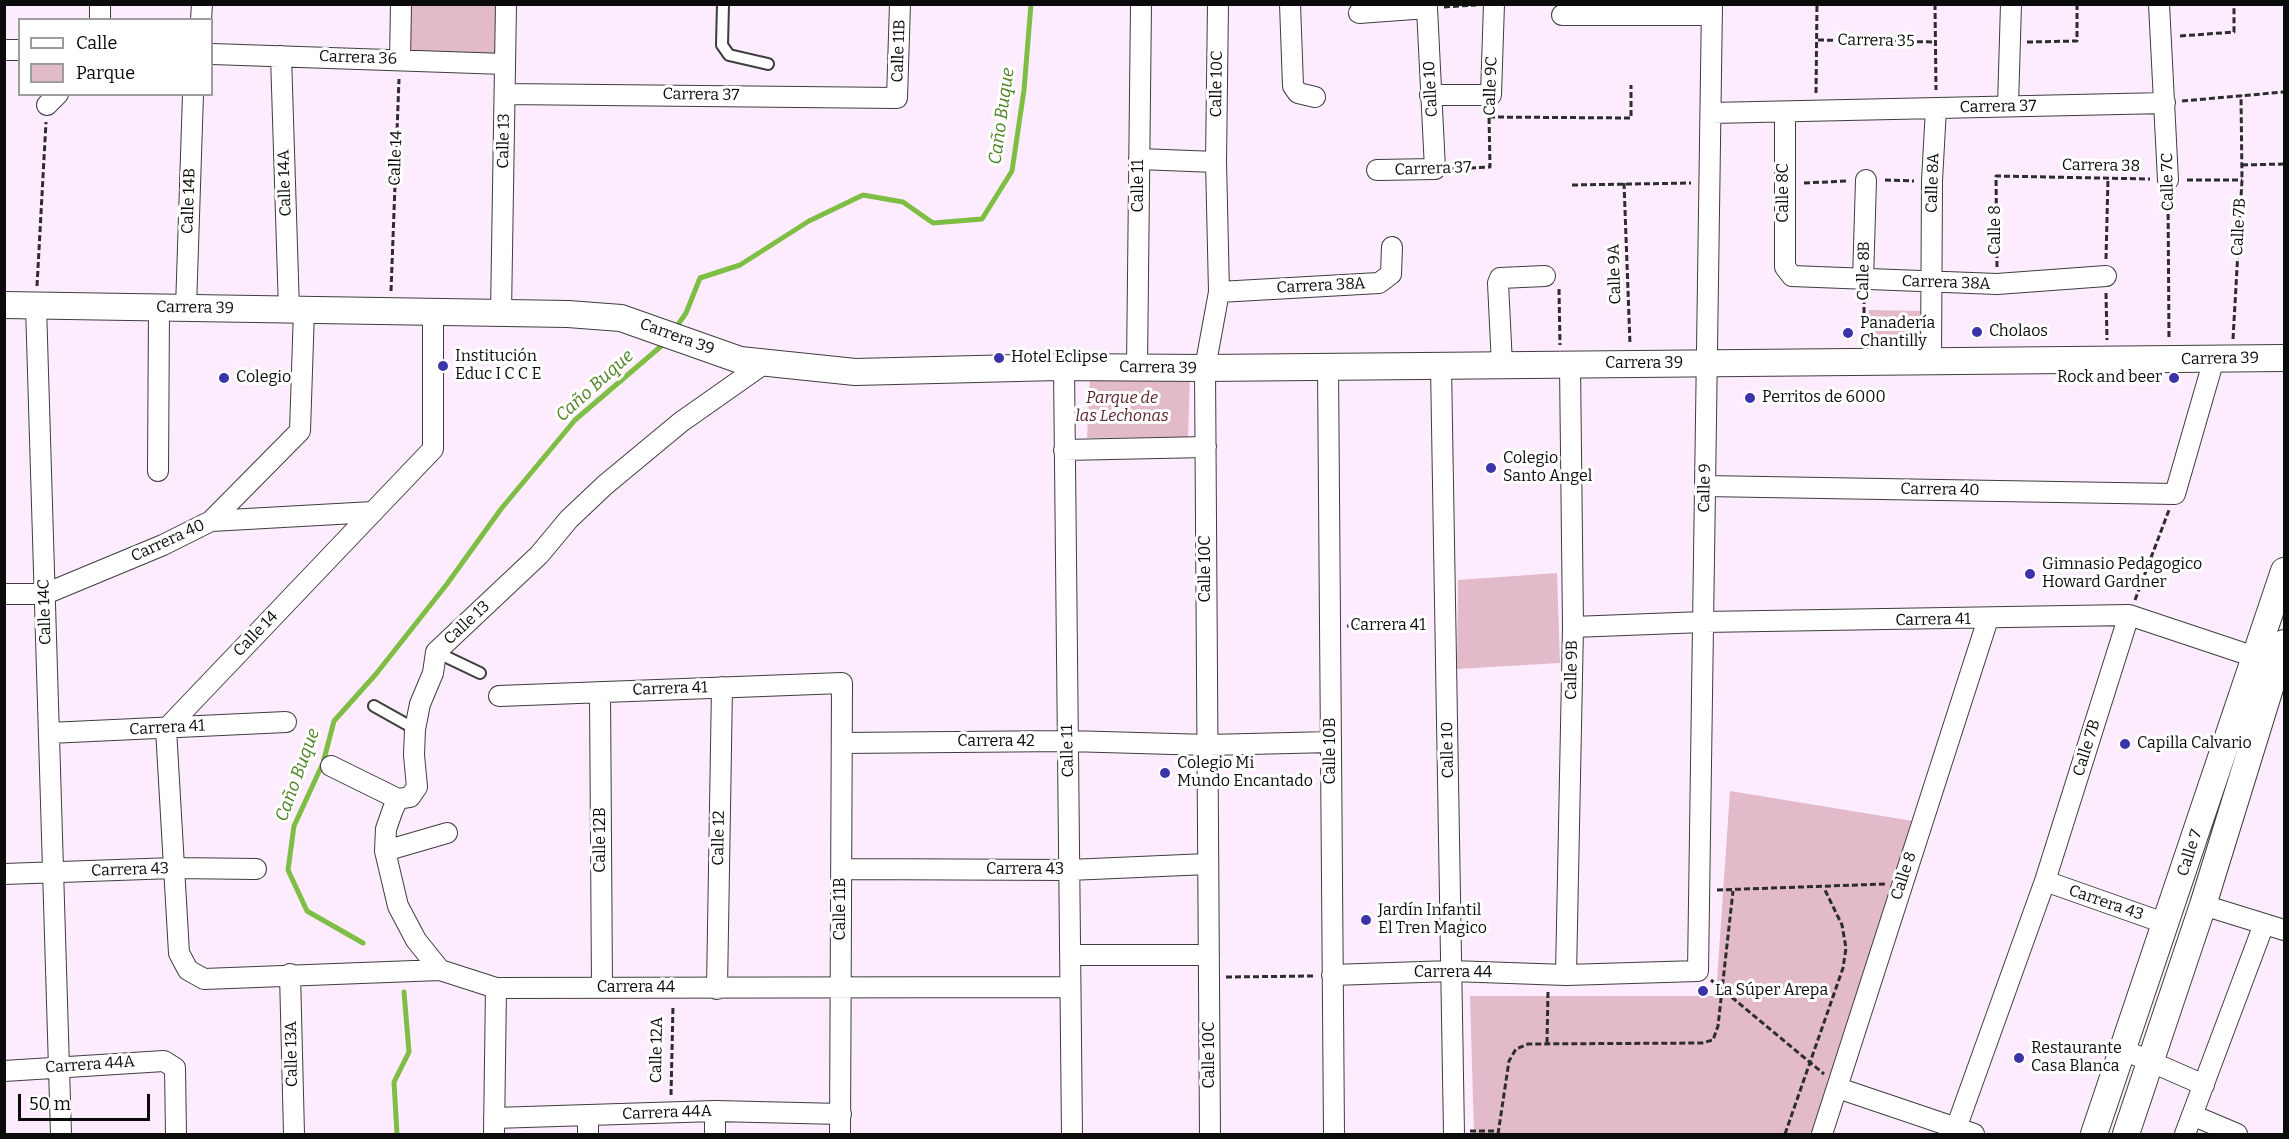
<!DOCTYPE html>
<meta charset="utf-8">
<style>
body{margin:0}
#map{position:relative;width:2289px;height:1139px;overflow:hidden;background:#fcecfd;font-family:Bitter,serif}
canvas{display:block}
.frame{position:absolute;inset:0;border:6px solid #0b0b0b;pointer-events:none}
.legend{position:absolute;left:18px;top:18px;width:195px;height:78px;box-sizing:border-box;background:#fff;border:2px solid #9d9d9d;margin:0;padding:8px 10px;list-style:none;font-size:18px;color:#0b0b0b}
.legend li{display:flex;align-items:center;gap:12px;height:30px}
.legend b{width:30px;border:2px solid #9d9d9d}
.scale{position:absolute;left:18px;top:1094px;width:132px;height:27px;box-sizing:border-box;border:3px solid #0b0b0b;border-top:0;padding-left:8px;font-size:18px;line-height:21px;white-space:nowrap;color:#0b0b0b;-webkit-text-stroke:4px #fff;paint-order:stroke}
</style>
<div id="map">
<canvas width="2289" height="1139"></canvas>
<div class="frame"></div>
<ul class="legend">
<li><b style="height:8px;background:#fff"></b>Calle</li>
<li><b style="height:16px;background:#e3baca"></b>Parque</li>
</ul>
<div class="scale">50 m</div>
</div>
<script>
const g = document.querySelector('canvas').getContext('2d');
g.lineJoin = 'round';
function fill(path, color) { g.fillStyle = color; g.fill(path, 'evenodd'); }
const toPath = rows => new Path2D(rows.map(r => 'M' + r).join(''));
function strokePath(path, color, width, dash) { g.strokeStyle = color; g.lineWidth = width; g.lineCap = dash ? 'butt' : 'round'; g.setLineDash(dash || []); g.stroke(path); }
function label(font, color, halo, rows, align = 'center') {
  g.font = font + ' Bitter,serif'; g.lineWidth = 6; g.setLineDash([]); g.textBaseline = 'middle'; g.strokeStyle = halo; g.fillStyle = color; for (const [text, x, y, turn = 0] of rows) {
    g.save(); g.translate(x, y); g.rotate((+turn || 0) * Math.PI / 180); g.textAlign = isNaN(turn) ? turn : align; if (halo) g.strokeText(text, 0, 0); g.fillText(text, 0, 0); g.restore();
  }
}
fill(toPath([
 [401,5,506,5,505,64,400,60],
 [1869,310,1922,311,1924,354,1867,348],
 [1190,377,1188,437,1087,438,1090,380],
 [1557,573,1560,663,1457,669,1458,580],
 [1730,791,1913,821,1811,1134,1474,1134,1470,996,1716,996]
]), '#e3baca');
strokePath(toPath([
 [675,329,686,313,700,278,740,265,809,221,863,195,903,202,933,223,982,219,1012,171,1024,90,1031,4],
 [363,943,307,911,288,870,294,826,323,763,334,721,376,674,447,584,501,509,575,420,666,342],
 [397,1134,394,1082,409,1052,404,992]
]), '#7fbe45', 5);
const service = toPath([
 [723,4,722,45,729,55,768,64],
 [436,652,480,673],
 [374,706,415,729]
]);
const minor = toPath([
 [1290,4,1293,86,1298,93,1315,97],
 [2159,4,2168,180],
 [1359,13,1427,8,1435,169,1377,170],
 [1562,15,1712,15],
 [100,20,100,4],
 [201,20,202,4],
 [4,50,20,50],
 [212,54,505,64],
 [281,56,289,310],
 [400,60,401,4],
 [505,94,897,98,900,4],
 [1430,95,1491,95,1494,4],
 [47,105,58,94],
 [2008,106,2011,4],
 [1785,112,1785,267,1792,276,1997,284,2106,276],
 [1711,113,2165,103],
 [1139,159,1216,162],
 [1863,280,1866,180],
 [1219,292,1379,283,1391,274,1392,247],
 [36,306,61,1134],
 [186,308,193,94],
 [433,312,433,449,166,729,179,953,188,970,204,979,440,970,496,988,1070,987],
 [501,313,506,4],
 [1931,362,1932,181,1936,108],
 [1502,365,1498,283,1500,278,1545,276],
 [1441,366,1454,1134],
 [1064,367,1072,1134],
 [1137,367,1141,4],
 [1328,367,1334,1134],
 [1064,450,1206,447],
 [158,471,159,308],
 [1705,486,2175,494,2214,359],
 [211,521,300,431,304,310],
 [4,594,45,594,163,545,211,521,373,512],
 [1573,627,1703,622,2129,615,2267,661],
 [600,692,602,988],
 [499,696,842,683,840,1134],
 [49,733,286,722],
 [842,743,1068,741,1208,745,1331,742],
 [331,766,398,799],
 [385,851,447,833],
 [842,869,1069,870,1208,864],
 [4,874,174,868,256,869],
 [2045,881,2167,924],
 [2203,905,2284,930],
 [1070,955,1209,955],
 [440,970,416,940,398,906,385,851,386,829,393,809,398,799,410,797,417,787,414,755,415,729,420,704,433,673,436,652,539,555,569,519,605,485,681,422,762,365],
 [290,974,294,1134],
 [1332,975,1452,971,1566,975,1698,971,1712,4],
 [1566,975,1573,627,1570,365],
 [717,989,722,687],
 [2124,1050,2204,1085],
 [4,1071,164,1061,175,1068,176,1134],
 [1838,1088,1974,1134],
 [715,1111,715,1134],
 [2192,1115,2237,1134],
 [494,1118,715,1111,841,1114],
 [494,1134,496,988],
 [588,1134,588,1115],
 [1210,1134,1205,368,1219,292,1216,162,1218,4],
 [1822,1134,1988,619],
 [1954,1134,2045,881,2129,615],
 [2185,1134,2264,924]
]);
const tertiary = toPath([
 [4,305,568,314,621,318,740,360,855,372,1058,367,1205,368,2284,358],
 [2094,1134,2284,571],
 [2126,1134,2203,905,2284,643]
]);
strokePath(service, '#3e3e3e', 14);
strokePath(minor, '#3e3e3e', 22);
strokePath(tertiary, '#3e3e3e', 28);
strokePath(toPath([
 [1935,4,1936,90],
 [1444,7,1476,5],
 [2180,36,2234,32,2234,4],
 [1818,40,1935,42],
 [2027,42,2077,41,2077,4],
 [1816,93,1817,4],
 [2182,101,2284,92],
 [1489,117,1631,118,1631,85],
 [2242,165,2284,164],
 [1452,169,1490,167,1489,115],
 [1885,180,1914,181],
 [2187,180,2242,180],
 [1624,183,1630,344],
 [1804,183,1848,181],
 [1572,185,1691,183],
 [2168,196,2169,339],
 [2106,259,2108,178],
 [1997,267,1996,176,2150,179],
 [37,286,46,122],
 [1559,289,1560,345],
 [391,291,399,79],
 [2106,293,2107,340],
 [1864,298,1864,342],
 [2233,339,2242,180,2241,95],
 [2135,600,2169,510],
 [1347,626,1427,626],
 [1717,890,1885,884],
 [1226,977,1315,976],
 [1711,980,1824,1074],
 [1547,1043,1548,991],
 [671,1095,673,1006],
 [1470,1131,1499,1131],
 [1498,1134,1509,1061,1516,1049,1528,1044,1702,1043,1713,1040,1718,1026,1733,891],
 [1785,1134,1843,968,1846,948,1842,925,1824,888]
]), '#2d2d2d', 3, [6, 3]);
strokePath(service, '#fff', 10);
strokePath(minor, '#fff', 20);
strokePath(tertiary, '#fff', 26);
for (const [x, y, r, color] of [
 [1977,332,6,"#3c33ab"],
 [1848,333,6,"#3c33ab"],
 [999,358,6,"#3c33ab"],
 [443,366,6,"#3c33ab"],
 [224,378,6,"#3c33ab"],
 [2174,378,6,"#3c33ab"],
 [1750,398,6,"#3c33ab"],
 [1491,468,6,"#3c33ab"],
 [2030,574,6,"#3c33ab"],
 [2125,744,6,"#3c33ab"],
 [1165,773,6,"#3c33ab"],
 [1366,920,6,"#3c33ab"],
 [1703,991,6,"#3c33ab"],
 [2019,1058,6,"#3c33ab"]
]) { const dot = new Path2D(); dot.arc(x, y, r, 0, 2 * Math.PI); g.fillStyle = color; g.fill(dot); strokePath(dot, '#fff', 2); }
label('16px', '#0b0b0b', '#fff', [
 ["Carrera 35",1876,41,1],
 ["Calle 11B",899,51,-88],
 ["Carrera 36",358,58,2],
 ["Calle 10C",1217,84,-89],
 ["Calle 9C",1491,86,-88],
 ["Calle 10",1431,89,-93],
 ["Carrera 37",701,95,1],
 ["Carrera 37",1998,107,-1],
 ["Calle 13",504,141,-89],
 ["Calle 14",396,158,-88],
 ["Carrera 38",2101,166,1],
 ["Carrera 37",1433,169,-2],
 ["Calle 7C",2168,182,-91],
 ["Calle 14A",285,183,-92],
 ["Calle 8A",1933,183,-88],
 ["Calle 11",1139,186,-90],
 ["Calle 8C",1784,193,-90],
 ["Calle 14B",189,201,-88],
 ["Calle 7B",2239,227,-87],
 ["Calle 8",1996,230,-90],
 ["Calle 8B",1864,271,-89],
 ["Calle 9A",1615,274,-92],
 ["Carrera 38A",1946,283,2],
 ["Carrera 38A",1321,286,-3],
 ["Carrera 39",195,308,1],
 ["Carrera 39",677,337,20],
 ["Carrera 39",2220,359,-1],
 ["Carrera 39",1644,364],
 ["Carrera 39",1158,368,1],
 ["Calle 9",1705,488,-89],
 ["Carrera 40",1940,490,1],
 ["Carrera 40",168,541,-25],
 ["Calle 10C",1206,569,-90],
 ["Calle 14C",45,612,-92],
 ["Carrera 41",1933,620,-1],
 ["Calle 13",467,623,-43],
 ["Carrera 41",1388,626],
 ["Calle 14",256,634,-46],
 ["Calle 9B",1572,670,-89],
 ["Carrera 41",670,689,-2],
 ["Carrera 41",167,728,-3],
 ["Carrera 42",996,742],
 ["Calle 7B",2087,748,-73],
 ["Calle 10",1448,750,-91],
 ["Calle 11",1068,751,-91],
 ["Calle 10B",1331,751,-90],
 ["Calle 12",719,838,-89],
 ["Calle 12B",601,840,-90],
 ["Calle 7",2190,853,-72],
 ["Carrera 43",130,870,-2],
 ["Carrera 43",1025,870],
 ["Calle 8",1904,876,-72],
 ["Carrera 43",2106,903,19],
 ["Calle 11B",841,909,-90],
 ["Carrera 44",1453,973],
 ["Carrera 44",636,988],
 ["Calle 12A",657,1050,-89],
 ["Calle 13A",292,1054,-91],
 ["Calle 10C",1210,1055,-90],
 ["Carrera 44A",90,1065,-4],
 ["Carrera 44A",667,1113,-2]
]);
label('16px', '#0b0b0b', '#fff', [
 ["Panadería",1860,324],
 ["Chantilly",1860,342],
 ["Cholaos",1989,332],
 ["Institución",455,357],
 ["Educ I C C E",455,375],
 ["Hotel Eclipse",1011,358],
 ["Colegio",236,378],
 ["Rock and beer",2162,378,"right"],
 ["Perritos de 6000",1762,398],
 ["Colegio",1503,459],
 ["Santo Angel",1503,477],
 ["Gimnasio Pedagogico",2042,565],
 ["Howard Gardner",2042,583],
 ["Capilla Calvario",2137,744],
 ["Colegio Mi",1177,764],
 ["Mundo Encantado",1177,782],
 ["Jardín Infantil",1378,911],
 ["El Tren Magico",1378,929],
 ["La Súper Arepa",1715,991],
 ["Restaurante",2031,1049],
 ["Casa Blanca",2031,1067]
], 'left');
label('italic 16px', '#5b2328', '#fff', [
 ["Parque de",1122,399],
 ["las Lechonas",1122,417]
]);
label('italic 18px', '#4c8221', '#fff', [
 ["Caño Buque",1002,116,-82],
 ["Caño Buque",595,386,-42],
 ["Caño Buque",298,775,-70]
]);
</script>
